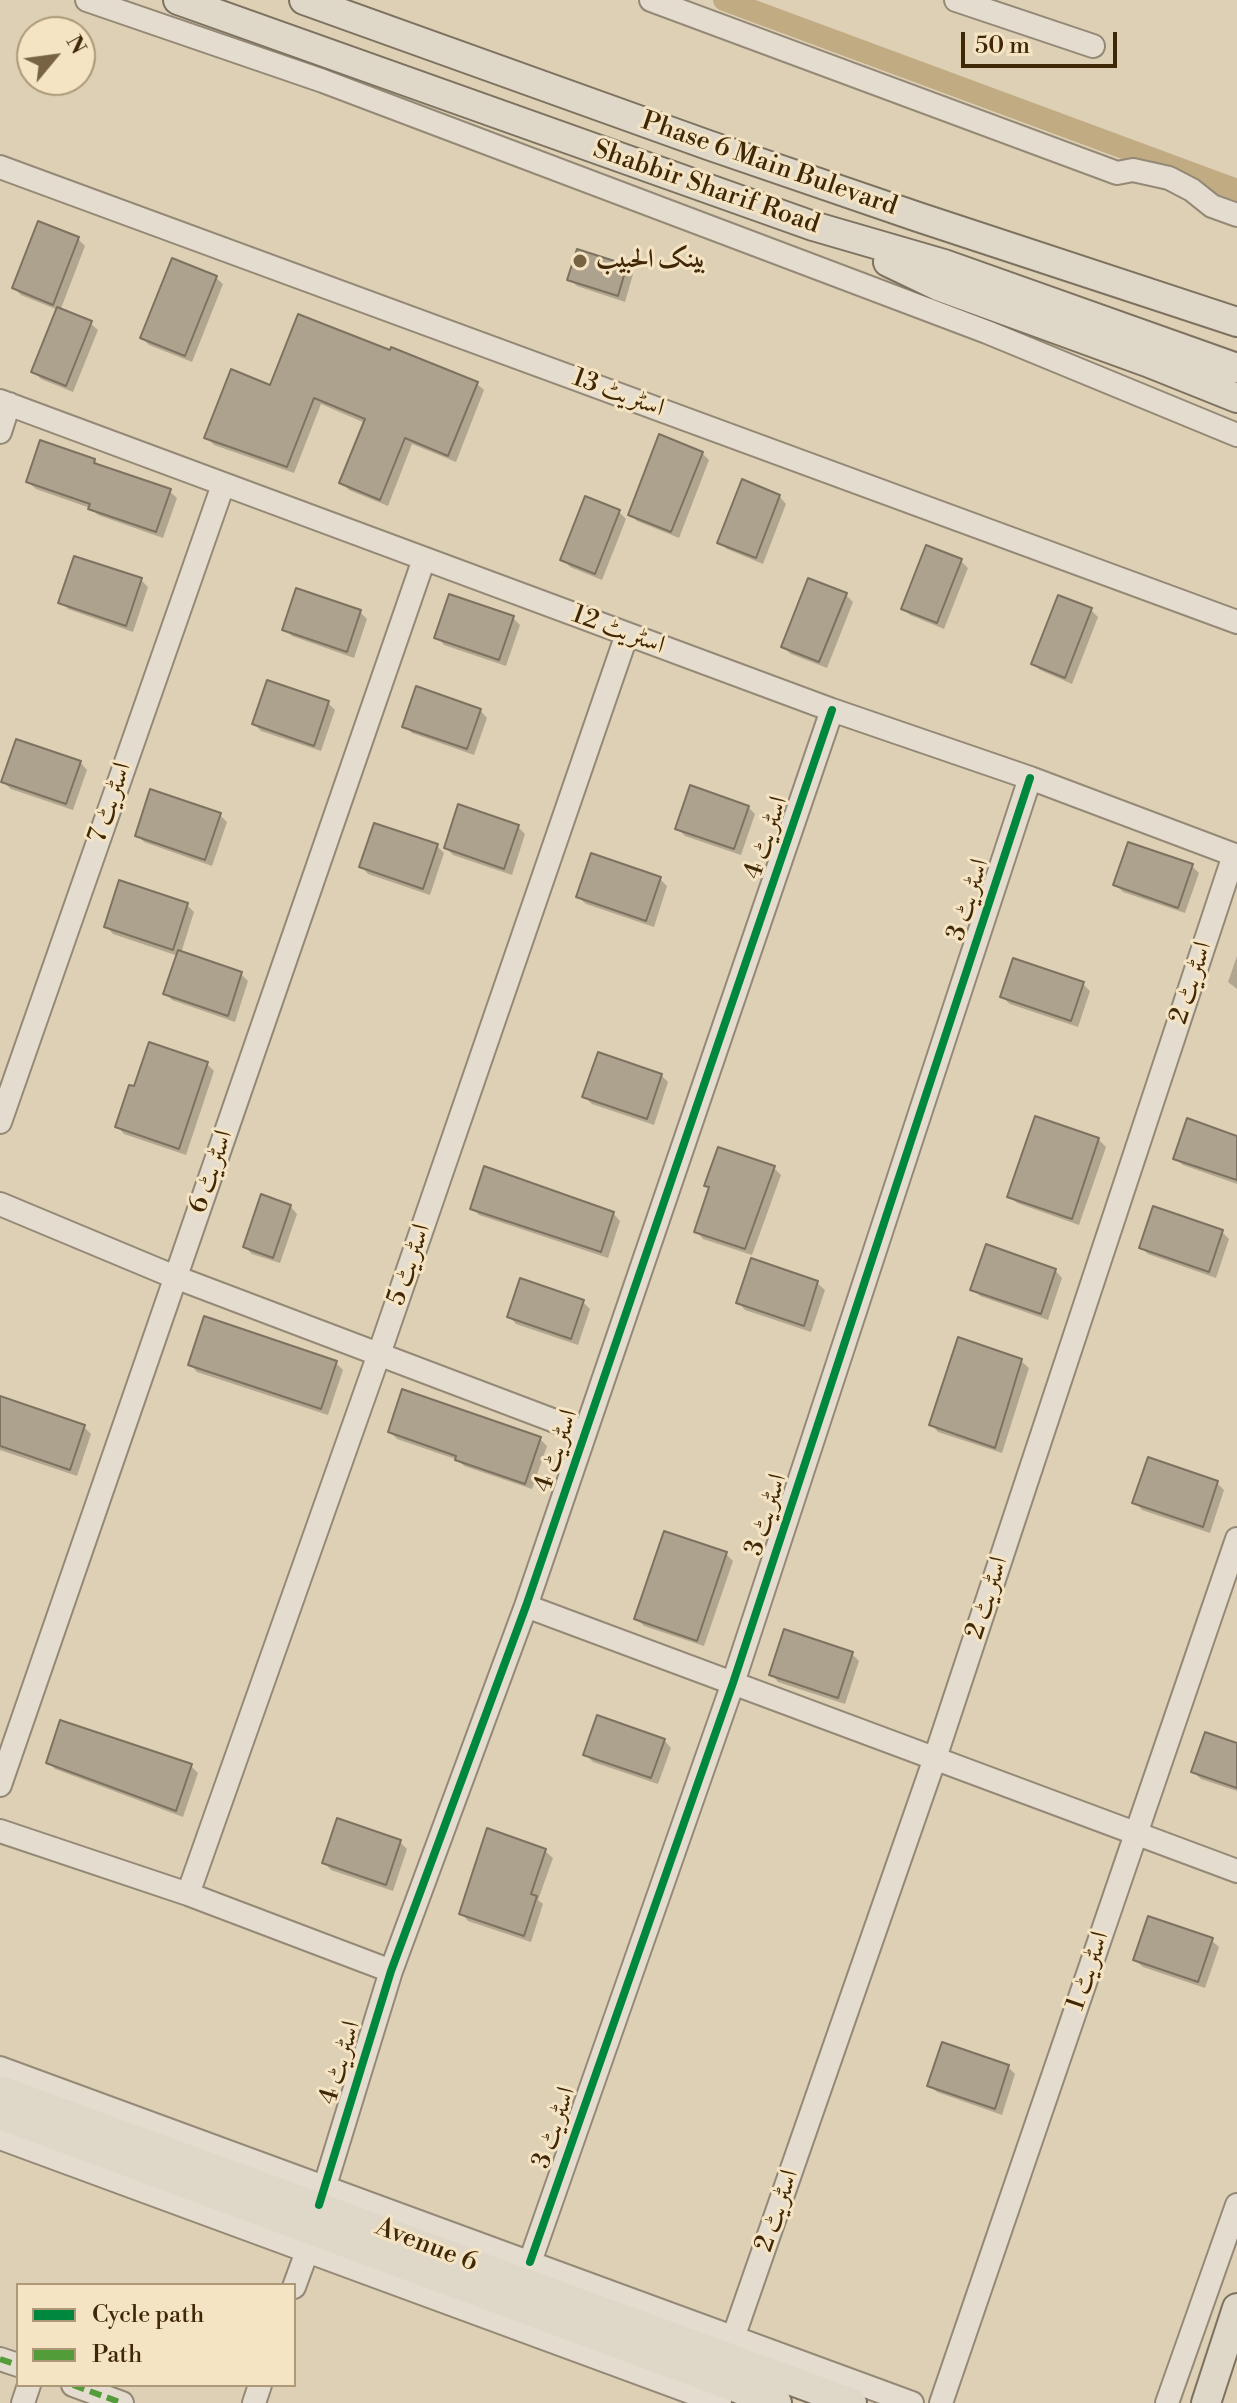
<!DOCTYPE html>
<meta charset="utf-8">
<style>
body{margin:0}
#map{position:relative;width:1237px;height:2403px;overflow:hidden;background:#ded0b5;font-family:"Libre Bodoni",serif}
canvas{display:block}
.legend{position:absolute;left:16px;top:2283px;width:280px;height:104px;box-sizing:border-box;background:#f5e4c4;border:2px solid #ad9978;margin:0;padding:10px 14px;list-style:none;font-size:24px;color:#402806}
.legend li{display:flex;align-items:center;gap:16px;height:40px}
.legend b{width:40px;border:2px solid #ad9978}
.north{position:absolute;left:16px;top:16px;width:80px;height:80px;box-sizing:border-box;background:#f5e4c4;border:2px solid #ad9978;border-radius:50%;rotate:61deg;font-size:22px;font-weight:700;line-height:32px;text-align:center;color:#402806}
.north::after{content:'';display:block;margin:auto;width:28px;height:36px;background:#776343;clip-path:polygon(50% 0,100% 100%,50% 72%,0 100%)}
.scale{position:absolute;left:961px;top:32px;width:156px;height:36px;box-sizing:border-box;border:4px solid #402806;border-top:0;padding-left:10px;font-size:24px;line-height:28px;white-space:nowrap;color:#402806;-webkit-text-stroke:6px #f5e4c4;paint-order:stroke}
</style>
<div id="map">
<canvas width="1237" height="2403"></canvas>
<ul class="legend">
<li><b style="height:10px;background:#00873e"></b>Cycle path</li>
<li><b style="height:10px;background:#539c3a"></b>Path</li>
</ul>
<div class="north">N</div>
<div class="scale">50 m</div>
</div>
<script>
const g = document.querySelector('canvas').getContext('2d');
g.lineJoin = 'round';
function fill(path, color) { g.fillStyle = color; g.fill(path, 'evenodd'); }
const toPath = rows => new Path2D(rows.map(r => 'M' + r).join(''));
function strokePath(path, color, width, dash) { g.strokeStyle = color; g.lineWidth = width; g.lineCap = dash ? 'butt' : 'round'; g.setLineDash(dash || []); g.stroke(path); }
function label(font, color, halo, rows, align = 'center') {
  g.font = font + ' "Libre Bodoni",Amiri,serif'; g.lineWidth = 6; g.setLineDash([]); g.textBaseline = 'middle'; g.strokeStyle = halo; g.fillStyle = color; for (const [text, x, y, turn = 0] of rows) {
    g.save(); g.translate(x, y); g.rotate((+turn || 0) * Math.PI / 180); g.textAlign = isNaN(turn) ? turn : align; if (halo) g.strokeText(text, 0, 0); g.fillText(text, 0, 0); g.restore();
  }
}
fill(toPath([
 [78,239,85,246,60,311,90,323,98,330,73,392,41,379,34,372,58,310,21,295,14,288],
 [626,267,633,274,625,302,577,286,569,279],
 [215,277,223,284,192,362,149,345,142,338],
 [476,383,484,390,456,462,412,444,388,506,349,490,342,483,365,423,321,404,294,473,214,445,207,438,272,387],
 [702,453,709,460,679,538,637,521,630,514],
 [94,460,102,468,169,491,177,498,163,538,98,515,90,508,36,489,28,482],
 [779,496,786,504,763,564,727,549,720,542],
 [619,512,626,519,602,580,570,567,563,559],
 [961,561,968,568,944,629,910,615,903,608],
 [141,580,148,587,133,632,68,609,61,602],
 [846,595,853,602,827,668,791,654,783,647],
 [1059,597,1091,610,1098,617,1072,684,1040,670,1033,663],
 [360,612,367,619,354,658,292,636,285,629],
 [513,618,520,625,506,666,444,645,437,637],
 [328,703,335,710,321,751,261,731,254,724],
 [480,710,487,718,474,755,412,733,405,726],
 [80,762,87,770,73,810,11,789,3,782],
 [748,807,755,814,741,855,685,836,678,829],
 [220,815,227,822,212,866,144,842,137,835],
 [518,827,525,834,512,875,453,855,446,848],
 [437,846,444,853,430,895,368,874,361,866],
 [1192,866,1199,873,1185,913,1123,892,1116,885],
 [660,879,667,886,654,927,586,904,578,897],
 [187,905,194,912,181,953,241,974,248,981,235,1022,172,1000,165,993,178,956,113,934,106,926],
 [1237,956,1237,989,1228,982],
 [1083,984,1090,991,1078,1027,1010,1004,1002,997],
 [207,1064,214,1071,186,1155,124,1134,117,1126],
 [661,1075,668,1082,654,1125,592,1104,585,1097],
 [1237,1138,1237,1184,1183,1165,1175,1158],
 [1098,1139,1106,1147,1079,1225,1017,1203,1010,1196],
 [774,1168,781,1175,752,1255,703,1239,696,1231,710,1189,707,1185],
 [290,1206,297,1214,280,1263,252,1254,245,1247],
 [472,1208,613,1213,620,1221,608,1258,479,1215],
 [1222,1232,1229,1239,1216,1278,1148,1254,1141,1247],
 [752,1261,817,1283,825,1290,811,1332,745,1310,738,1302],
 [1055,1270,1062,1278,1048,1320,980,1296,973,1289],
 [583,1302,590,1309,578,1345,516,1324,509,1316],
 [1021,1361,1029,1368,1002,1453,938,1432,931,1424],
 [336,1363,343,1370,328,1415,197,1372,190,1364],
 [0,1397,84,1427,91,1434,77,1476,0,1450],
 [390,1432,540,1439,547,1446,532,1489,464,1466,458,1460,397,1439],
 [1217,1483,1224,1490,1210,1533,1142,1510,1135,1502],
 [726,1554,733,1561,704,1646,644,1626,636,1618],
 [852,1654,859,1661,845,1704,778,1682,771,1674],
 [664,1740,671,1748,658,1784,593,1762,586,1755],
 [1237,1745,1237,1791,1201,1779,1193,1772],
 [48,1762,191,1766,198,1773,183,1817,55,1769],
 [400,1842,407,1849,393,1891,331,1870,324,1862],
 [545,1851,553,1858,538,1900,543,1904,531,1942,468,1921,461,1913],
 [1211,1940,1219,1947,1205,1988,1143,1967,1135,1960],
 [1008,2067,1015,2074,1002,2115,937,2092,930,2085]
]), '#0003');
strokePath(toPath([
 [724,0,1237,190]
]), '#c1ab83', 22);
const building = toPath([
 [38,221,79,237,53,305,12,288,38,221],
 [577,249,627,265,618,296,567,280,577,249],
 [172,258,217,276,185,356,140,338,172,258],
 [57,307,92,321,66,386,31,372,57,307],
 [298,314,390,350,391,347,478,382,448,456,405,438,380,500,339,483,365,419,314,398,287,467,204,438,231,369,270,385,298,314],
 [659,434,703,452,671,532,628,515,659,434],
 [40,440,95,459,94,463,171,489,156,532,88,509,90,504,26,482,40,440],
 [742,479,780,495,756,558,717,543,742,479],
 [585,496,620,510,595,574,560,560,585,496],
 [926,545,962,559,937,623,901,609,926,545],
 [74,556,142,578,126,626,58,603,74,556],
 [808,578,847,593,819,662,781,647,808,578],
 [296,588,361,610,347,652,282,630,296,588],
 [449,594,514,616,499,660,434,638,449,594],
 [1058,595,1092,608,1065,678,1031,664,1058,595],
 [267,680,329,701,314,746,252,724,267,680],
 [416,686,481,709,467,749,402,727,416,686],
 [16,739,81,761,66,804,1,782,16,739],
 [690,785,749,806,734,849,675,829,690,785],
 [150,789,221,813,205,860,135,836,150,789],
 [458,804,519,825,504,869,444,848,458,804],
 [374,823,438,844,423,889,359,867,374,823],
 [1128,842,1193,864,1178,908,1113,885,1128,842],
 [591,853,661,877,646,921,576,897,591,853],
 [119,880,188,903,173,950,104,927,119,880],
 [178,950,242,972,228,1016,163,994,178,950],
 [1013,958,1084,982,1071,1021,1000,997,1013,958],
 [149,1042,208,1062,179,1149,115,1127,129,1085,134,1086,149,1042],
 [598,1052,662,1074,647,1119,582,1097,598,1052],
 [1035,1116,1099,1138,1072,1219,1007,1197,1035,1116],
 [1187,1118,1237,1136,1237,1180,1173,1159,1187,1118],
 [718,1147,775,1166,745,1249,694,1232,709,1187,704,1186,718,1147],
 [484,1166,614,1212,601,1252,470,1209,484,1166],
 [261,1194,291,1205,273,1258,243,1247,261,1194],
 [1153,1206,1223,1230,1209,1272,1139,1248,1153,1206],
 [986,1244,1056,1269,1041,1314,970,1290,986,1244],
 [751,1258,818,1281,804,1326,736,1303,751,1258],
 [520,1278,584,1300,571,1339,507,1317,520,1278],
 [204,1316,337,1361,321,1409,188,1365,204,1316],
 [958,1337,1022,1359,995,1448,929,1425,958,1337],
 [402,1389,541,1437,525,1484,455,1460,456,1456,388,1432,402,1389],
 [0,1396,85,1425,70,1470,0,1446,0,1396],
 [1148,1457,1218,1481,1203,1527,1132,1503,1148,1457],
 [664,1531,727,1552,697,1641,634,1619,664,1531],
 [784,1629,853,1652,838,1698,769,1675,784,1629],
 [597,1715,665,1739,651,1778,583,1755,597,1715],
 [60,1720,192,1764,176,1811,46,1763,60,1720],
 [1205,1732,1237,1743,1237,1788,1191,1772,1205,1732],
 [337,1818,401,1840,386,1885,322,1863,337,1818],
 [487,1828,546,1849,531,1894,537,1896,524,1936,459,1914,487,1828],
 [1148,1916,1213,1938,1198,1982,1133,1960,1148,1916],
 [942,2042,1009,2065,995,2109,927,2086,942,2042]
]);
fill(building, '#ada28e');
strokePath(building, '#7d725f', 2);
const minor = toPath([
 [87,0,323,81,987,332,1237,435],
 [651,0,1117,173,1133,170,1169,178,1192,190,1212,206,1237,215],
 [956,0,1093,46],
 [0,167,1237,622],
 [0,401,832,710,1030,778,1237,856],
 [0,432,9,404],
 [0,1122,223,485],
 [0,1204,175,1277,584,1432],
 [526,1606,1237,1871],
 [0,1785,424,559],
 [0,1831,188,1894,391,1971],
 [188,1894,379,1354,627,634],
 [0,2068,912,2403],
 [0,2138,720,2403],
 [319,2205,391,1971,526,1606,832,710],
 [530,2262,733,1683,1030,778],
 [294,2287,313,2235],
 [733,2338,935,1758,1234,855],
 [0,2359,18,2365],
 [73,2385,122,2403],
 [23,2403,29,2385],
 [254,2403,260,2385],
 [941,2403,1237,1539],
 [1167,2403,1237,2205]
]);
const major = toPath([
 [178,0,813,226,944,264,1237,368],
 [304,0,708,145,918,217,1237,322],
 [888,262,938,286,1147,362,1237,398],
 [0,2090,852,2403],
 [0,2115,777,2403],
 [1206,2403,1237,2308]
]);
strokePath(minor, '#948976', 26);
strokePath(major, '#7d725f', 32);
strokePath(minor, '#e4ddcf', 22);
strokePath(major, '#dfd7c8', 28);
strokePath(toPath([
 [0,2359,18,2365],
 [73,2385,122,2403]
]), '#539c3a', 6, [12, 6]);
strokePath(toPath([
 [319,2205,391,1971,526,1606,832,710],
 [530,2262,733,1683,1030,778]
]), '#00873e', 8);
for (const [x, y, r, color] of [
 [580,261,8,"#776343"]
]) { const dot = new Path2D(); dot.arc(x, y, r, 0, 2 * Math.PI); g.fillStyle = color; g.fill(dot); strokePath(dot, '#f5e4c4', 3); }
label('26px', '#402806', '#f5e4c4', [
 ["Phase 6 Main Bulevard",769,165,19],
 ["Shabbir Sharif Road",706,188,19],
 ["اسٹریٹ 13",618,394,20],
 ["اسٹریٹ 12",618,631,20],
 ["اسٹریٹ 7",111,803,-71],
 ["اسٹریٹ 4",767,838,-71],
 ["اسٹریٹ 3",969,900,-72],
 ["اسٹریٹ 2",1192,983,-72],
 ["اسٹریٹ 6",212,1172,-71],
 ["اسٹریٹ 5",410,1265,-71],
 ["اسٹریٹ 4",557,1451,-71],
 ["اسٹریٹ 3",767,1515,-72],
 ["اسٹریٹ 2",988,1598,-72],
 ["اسٹریٹ 1",1089,1971,-71],
 ["اسٹریٹ 4",341,2063,-73],
 ["اسٹریٹ 3",555,2128,-71],
 ["اسٹریٹ 2",778,2211,-71],
 ["Avenue 6",426,2246,21]
]);
label('bold 26px', '#402806', '#f5e4c4', [
 ["بينک الحبيب",596,261]
], 'left');
</script>
